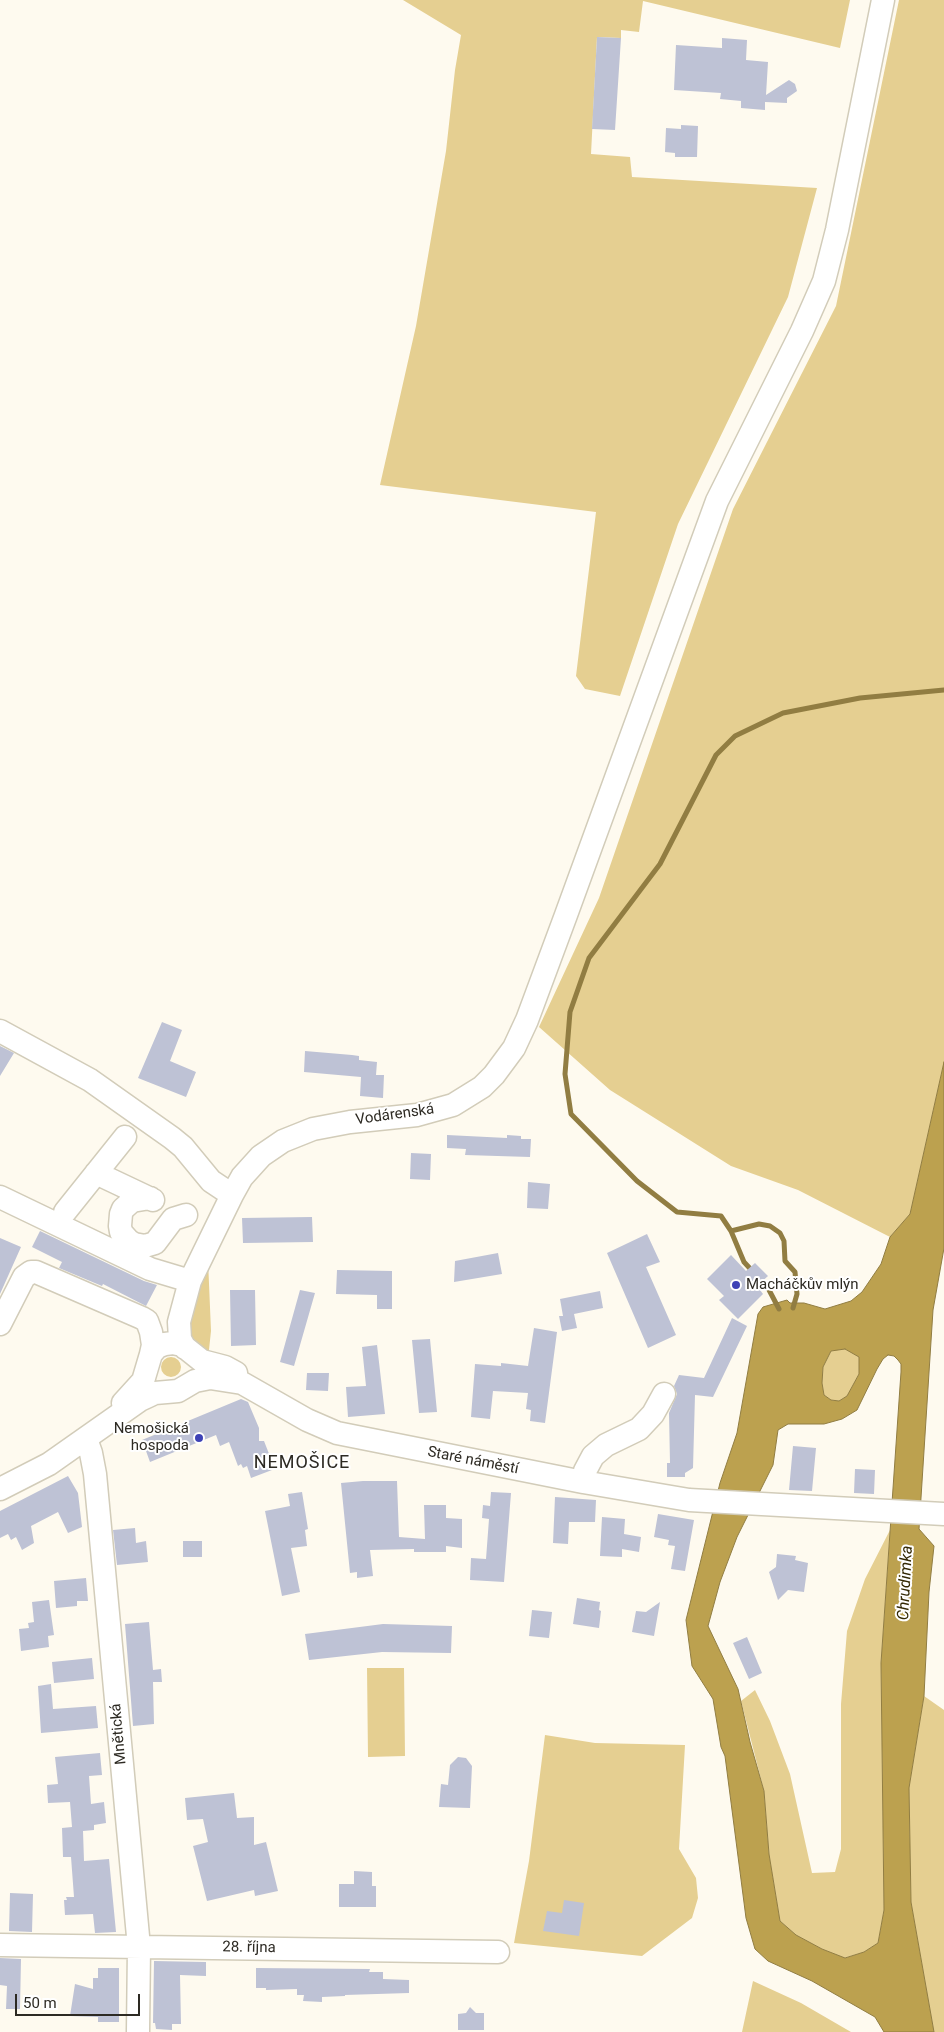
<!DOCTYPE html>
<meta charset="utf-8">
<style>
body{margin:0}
#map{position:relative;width:944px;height:2032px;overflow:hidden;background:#fefaef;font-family:Roboto,sans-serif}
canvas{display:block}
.scale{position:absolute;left:15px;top:1994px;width:125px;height:22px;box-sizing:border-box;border:2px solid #2d2a23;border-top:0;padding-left:6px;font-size:15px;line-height:18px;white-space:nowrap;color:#2d2a23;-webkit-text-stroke:4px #fff;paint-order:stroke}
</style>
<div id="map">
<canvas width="944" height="2032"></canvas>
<div class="scale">50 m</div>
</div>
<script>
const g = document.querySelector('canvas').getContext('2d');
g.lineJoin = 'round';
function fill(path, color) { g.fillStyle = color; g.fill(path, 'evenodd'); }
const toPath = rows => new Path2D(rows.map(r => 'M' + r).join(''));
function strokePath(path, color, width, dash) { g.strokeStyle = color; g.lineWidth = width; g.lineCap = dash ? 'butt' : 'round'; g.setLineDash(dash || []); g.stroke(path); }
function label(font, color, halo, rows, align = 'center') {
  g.font = font + ' Roboto,sans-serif'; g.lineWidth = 4; g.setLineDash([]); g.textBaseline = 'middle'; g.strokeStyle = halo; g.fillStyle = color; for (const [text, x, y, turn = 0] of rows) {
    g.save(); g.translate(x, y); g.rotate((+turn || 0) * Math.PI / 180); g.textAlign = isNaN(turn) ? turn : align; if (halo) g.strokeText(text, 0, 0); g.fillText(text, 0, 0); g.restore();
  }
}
fill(toPath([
 [403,0,850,0,840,48,643,1,639,32,621,30,621,38,597,37,591,154,630,157,632,177,817,188,788,297,678,524,620,696,585,689,576,676,596,512,380,485,416,326,446,151,455,70,461,35],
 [899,0,944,0,944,1062,910,1214,890,1237,798,1190,731,1166,610,1090,539,1027,599,898,733,509,836,306],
 [208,1260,211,1331,208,1359,184,1329],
 [845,1348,859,1357,859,1374,847,1396,839,1401,831,1400,824,1395,822,1383,823,1367,831,1351],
 '161 1367a10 10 0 1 1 20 0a10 10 0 1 1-20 0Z',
 [890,1530,881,1663,884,1910,878,1943,864,1952,844,1958,822,1949,796,1935,780,1921,769,1854,764,1791,741,1701,755,1690,770,1721,790,1774,812,1873,835,1872,841,1849,841,1704,847,1631,865,1579],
 [367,1668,404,1668,405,1756,368,1757],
 [924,1696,944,1710,944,2032,934,2032,911,1902,909,1788],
 [545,1735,595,1743,685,1745,679,1849,696,1878,698,1898,692,1918,642,1956,514,1943,529,1861],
 [753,1981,801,2003,851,2032,742,2032]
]), '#e5cf91');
const water = toPath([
 [944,1062,944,1248,933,1310,919,1529,934,1546,929,1592,924,1696,909,1788,911,1902,934,2032,884,2032,875,2017,812,1981,768,1961,755,1949,746,1918,725,1756,721,1747,713,1699,692,1666,686,1620,720,1483,737,1433,758,1314,763,1307,787,1300,790,1303,804,1303,825,1309,851,1301,862,1292,881,1264,890,1237,910,1214,944,1062],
 [845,1349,859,1357,859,1374,847,1396,839,1401,831,1400,824,1395,822,1383,823,1367,831,1351,845,1349],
 [888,1355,894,1356,898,1360,901,1364,901,1372,881,1663,884,1910,878,1943,864,1952,845,1958,822,1949,796,1935,780,1921,769,1854,764,1791,750,1742,738,1689,708,1626,720,1582,737,1537,773,1465,778,1430,788,1424,824,1424,842,1419,857,1410,877,1369,883,1359,888,1355]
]);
fill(water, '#bca14f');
strokePath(water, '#917d42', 1);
strokePath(toPath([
 [731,1231,759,1224,770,1226,780,1233,784,1241,785,1261,795,1272,797,1294,793,1308],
 [779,1309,768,1288,744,1262,731,1231,721,1216,677,1212,637,1181,571,1114,565,1074,570,1012,589,958,660,864,716,755,735,736,783,713,860,698,944,690]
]), '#917d42', 5);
fill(toPath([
 [597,37,621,38,615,130,592,129],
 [722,38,747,40,746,60,768,62,766,95,789,80,795,84,797,91,787,98,787,103,765,102,765,110,741,108,741,101,720,99,721,93,674,90,676,45,722,48],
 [681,125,698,126,697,157,675,157,675,153,665,152,666,128,681,129],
 [162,1022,182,1030,170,1061,196,1072,186,1097,138,1078],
 [0,1046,14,1053,0,1076],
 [305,1051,352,1055,359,1056,359,1060,377,1062,376,1075,384,1075,383,1098,360,1096,361,1077,304,1072],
 [447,1135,507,1138,507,1135,521,1136,521,1139,531,1139,530,1157,465,1155,466,1149,447,1148],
 [411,1153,431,1154,430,1180,410,1179],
 [528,1182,550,1184,548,1209,527,1208],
 [312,1217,313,1242,243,1243,242,1218],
 [40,1231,144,1281,157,1285,146,1306,103,1284,102,1286,59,1268,62,1262,32,1247],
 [647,1234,660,1262,646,1267,676,1335,648,1348,607,1253],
 [0,1238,21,1247,0,1294],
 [498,1253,502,1274,454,1282,455,1261],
 [731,1255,746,1271,755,1263,768,1276,757,1286,763,1294,738,1319,719,1300,724,1296,707,1279],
 [337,1270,392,1271,392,1309,377,1309,377,1295,336,1294],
 [230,1290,255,1290,256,1345,231,1346],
 [300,1290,315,1293,294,1366,280,1362],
 [600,1291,603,1308,574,1314,577,1328,562,1331,559,1316,563,1316,560,1299],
 [732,1318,747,1326,713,1397,695,1395,693,1468,685,1473,685,1477,667,1477,667,1463,670,1463,669,1413,677,1394,674,1386,679,1375,704,1378],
 [534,1328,557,1332,545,1423,530,1421,531,1410,526,1409,528,1393,493,1391,490,1419,471,1417,475,1364,501,1366,501,1363,528,1366],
 [430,1339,437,1412,419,1413,412,1340],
 [377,1345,385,1414,348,1417,346,1387,366,1386,362,1347],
 [307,1373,329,1373,328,1391,306,1390],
 [241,1399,248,1402,259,1428,259,1441,264,1441,273,1464,272,1470,251,1478,247,1466,243,1468,241,1464,238,1466,229,1442,220,1446,216,1435,150,1462,142,1440],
 [793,1446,816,1448,812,1491,789,1490],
 [855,1469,875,1470,874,1494,854,1493],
 [68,1476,78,1493,82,1527,68,1533,58,1512,31,1526,34,1543,22,1550,16,1537,11,1540,8,1534,0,1538,0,1511],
 [363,1481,397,1481,399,1537,425,1539,424,1505,446,1505,446,1518,462,1519,462,1548,446,1546,446,1552,414,1552,414,1549,370,1550,373,1576,357,1578,357,1572,350,1573,341,1483],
 [302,1492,308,1529,305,1530,307,1546,291,1548,300,1592,282,1596,265,1511,290,1506,288,1494],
 [491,1492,511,1493,504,1582,470,1580,471,1558,486,1559,489,1519,482,1518,483,1505,490,1506],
 [555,1497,596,1500,595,1522,569,1522,568,1544,553,1543],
 [658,1514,694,1520,685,1571,671,1569,675,1546,668,1545,669,1540,654,1537],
 [602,1517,625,1519,624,1534,641,1537,639,1552,622,1549,622,1557,600,1556],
 [135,1528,136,1543,146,1541,148,1562,117,1565,113,1530],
 [183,1541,202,1541,202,1557,183,1557],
 [777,1554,796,1556,795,1560,808,1563,804,1592,788,1590,778,1600,769,1572,776,1567],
 [86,1578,88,1601,77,1601,77,1606,56,1608,54,1581],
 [577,1598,600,1602,599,1610,601,1611,599,1628,573,1624],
 [49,1600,54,1635,48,1636,49,1647,21,1651,19,1629,29,1628,28,1623,34,1622,32,1602],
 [660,1602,654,1636,632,1632,636,1611,646,1612],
 [532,1610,552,1612,549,1638,529,1636],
 [149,1622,153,1670,161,1669,162,1682,153,1682,154,1724,133,1726,125,1624],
 [383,1624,452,1626,451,1653,382,1652,309,1660,305,1634],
 [747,1637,762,1673,749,1679,733,1643],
 [92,1658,94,1679,54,1683,52,1662],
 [51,1684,53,1709,96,1706,98,1728,41,1733,38,1686],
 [100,1753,102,1775,89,1776,91,1804,104,1802,106,1823,94,1825,94,1830,83,1831,84,1861,109,1859,116,1932,95,1933,93,1914,65,1915,64,1900,67,1900,66,1897,74,1897,71,1857,63,1857,62,1828,72,1827,70,1802,48,1803,47,1785,58,1784,55,1757],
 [458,1757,466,1758,472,1766,470,1808,439,1807,441,1784,448,1785,450,1765],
 [234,1793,237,1818,254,1817,254,1845,266,1842,278,1891,255,1896,254,1890,207,1901,193,1846,208,1842,203,1819,187,1820,185,1798],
 [354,1871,372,1872,372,1886,376,1886,376,1907,339,1907,339,1884,354,1884],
 [10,1893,33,1894,32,1932,9,1931],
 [564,1900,584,1903,579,1936,543,1931,547,1911,562,1913],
 [0,1958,21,1959,20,2009,6,2009,7,1986,0,1985],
 [154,1961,206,1962,206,1976,180,1975,181,2024,172,2024,172,2030,156,2029,155,2023,153,2023],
 [98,1968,119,1968,119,2022,98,2022,98,2017,70,2016,75,1984,93,1989,93,1978,98,1978],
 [256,1968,370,1969,369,1972,383,1972,383,1979,409,1980,409,1993,345,1995,345,1996,322,1997,322,2002,303,2001,304,1995,297,1995,297,1989,266,1990,266,1988,256,1988],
 [470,2007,476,2013,484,2013,484,2030,458,2030,458,2014,466,2013]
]), '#bec2d5');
const minor = toPath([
 [0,1031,90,1080,172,1138,183,1147,211,1181,232,1195],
 [96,1173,153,1200],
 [0,1197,150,1269,190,1281],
 [150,1198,132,1201,123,1209,121,1214,120,1226,121,1232,129,1241,134,1244,145,1246,155,1243,173,1219,186,1215],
 [65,1212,125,1137],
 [0,1324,24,1277,31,1272,36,1272,142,1318,147,1321,151,1332,153,1345,151,1354],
 [185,1348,180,1339,179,1322,190,1281,232,1195,242,1177,261,1156,283,1141,313,1129,350,1122,417,1115,453,1105,482,1087,494,1075,514,1048,527,1020,566,915,717,501,802,331,824,281,837,230,883,0],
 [123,1403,143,1381,151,1354,157,1347,165,1344,173,1343,182,1345,202,1361,225,1367,236,1373],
 [86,1439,91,1453,95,1474,139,1947,138,2032],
 [583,1482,585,1471,593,1456,606,1445,639,1429,653,1414,664,1394],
 [0,1489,49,1464,140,1400,155,1393,178,1391,195,1381,210,1378,242,1383,307,1420,337,1433,583,1482,689,1500,944,1514],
 [0,1945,498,1952]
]);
strokePath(minor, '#d2ccb9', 25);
strokePath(minor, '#fff', 22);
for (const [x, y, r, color] of [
 [736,1285,5,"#3e42b6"],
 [199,1438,5,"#3e42b6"]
]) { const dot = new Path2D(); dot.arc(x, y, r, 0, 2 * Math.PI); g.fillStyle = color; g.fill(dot); strokePath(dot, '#fff', 2); }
label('15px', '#2d2a23', '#fff', [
 ["Vodárenská",395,1115,-8],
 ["Staré náměstí",473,1461,11],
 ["Mnětická",119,1734,-95],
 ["28. října",249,1948,1]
]);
label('15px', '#2d2a23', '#fff', [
 ["Macháčkův mlýn",746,1285],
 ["Nemošická",189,1429,"right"],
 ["hospoda",189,1446,"right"]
], 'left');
label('italic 16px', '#342904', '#fff', [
 ["Chrudimka",906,1583,-87]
]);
g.letterSpacing = '1px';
label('18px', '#2d2a23', '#fff', [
 ["NEMOŠICE",302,1463]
]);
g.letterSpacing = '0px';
</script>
